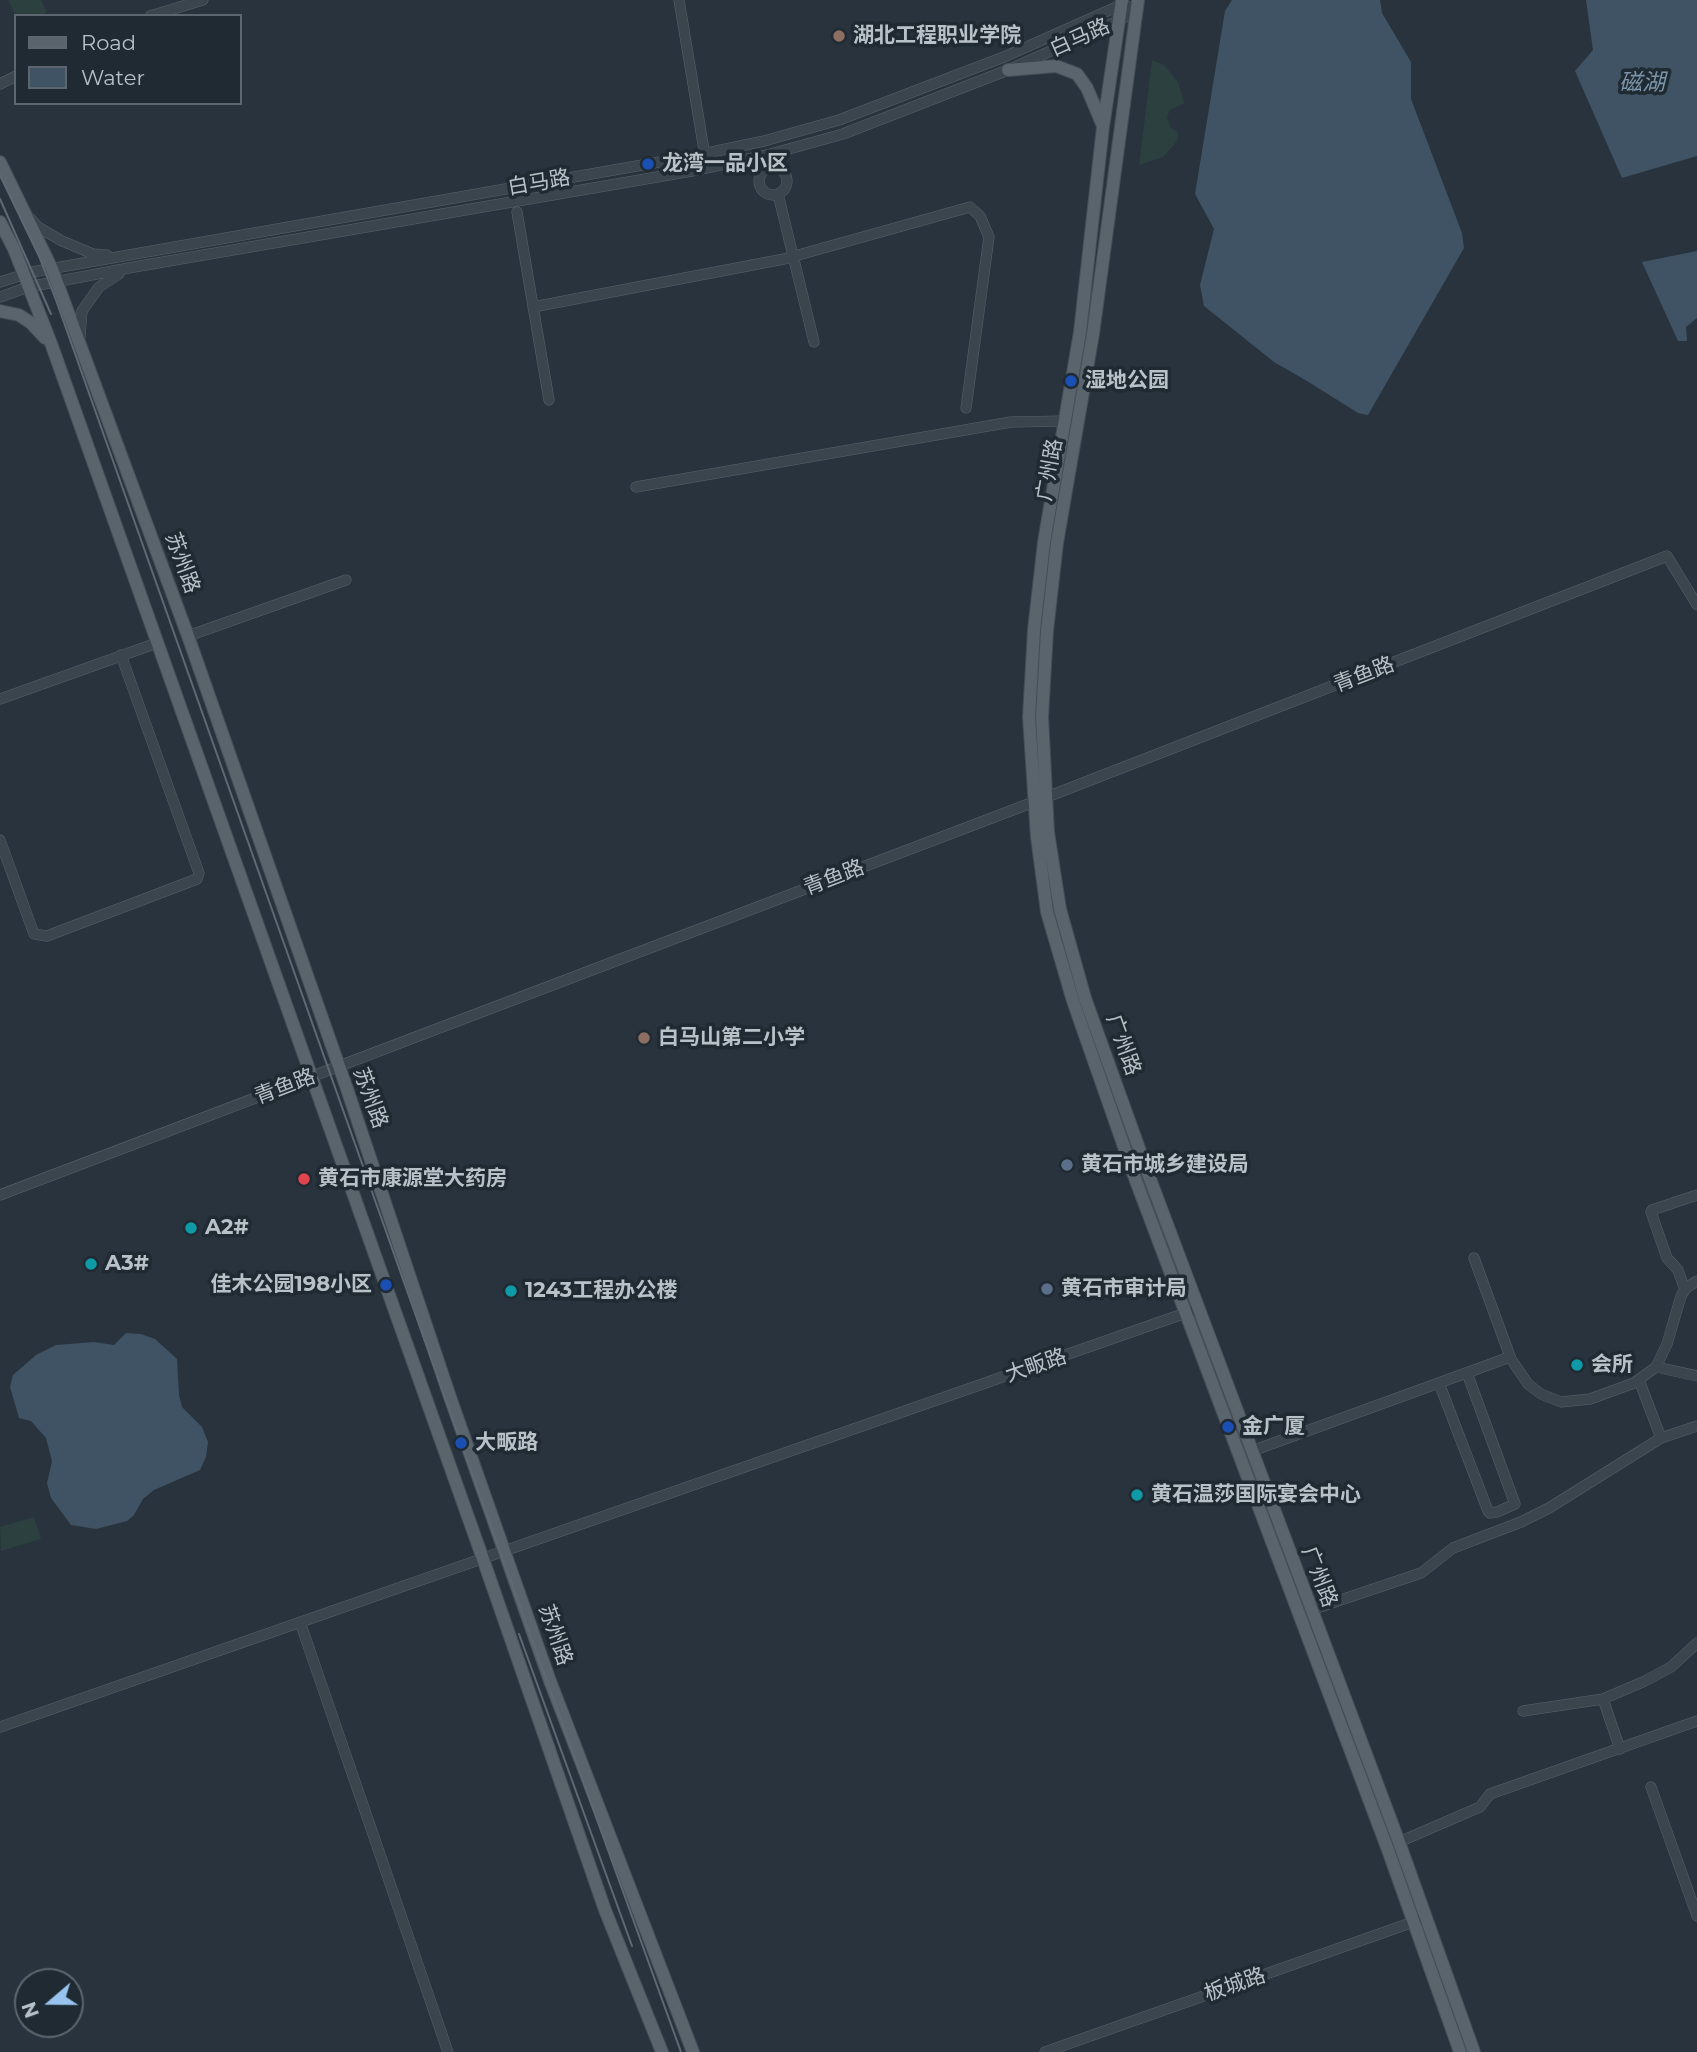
<!DOCTYPE html>
<meta charset="utf-8">
<style>
body{margin:0}
#map{position:relative;width:1697px;height:2052px;overflow:hidden;background:#28333d;font-family:Montserrat,sans-serif}
canvas{display:block}
.legend{position:absolute;left:14px;top:14px;width:228px;height:91px;box-sizing:border-box;background:#202a32;border:2px solid #5d666e;margin:0;padding:9px 12px;list-style:none;font-size:21px;color:#b8c0c8}
.legend li{display:flex;align-items:center;gap:14px;height:35px}
.legend b{width:35px;border:2px solid #5d666e}
.north{position:absolute;left:14px;top:1968px;width:70px;height:70px;box-sizing:border-box;background:#202a32;border:2px solid #5d666e;border-radius:50%;rotate:250deg;font-size:19px;font-weight:700;line-height:28px;text-align:center;color:#b8c0c8}
.north::after{content:'';display:block;margin:auto;width:24px;height:32px;background:#97c3ee;clip-path:polygon(50% 0,100% 100%,50% 72%,0 100%)}
</style>
<div id="map">
<canvas width="1697" height="2052"></canvas>
<ul class="legend">
<li><b style="height:9px;background:#5a646d"></b>Road</li>
<li><b style="height:19px;background:#3f5364"></b>Water</li>
</ul>
<div class="north">N</div>
</div>
<script>
const g = document.querySelector('canvas').getContext('2d');
g.lineJoin = 'round';
function fill(path, color) { g.fillStyle = color; g.fill(path, 'evenodd'); }
const toPath = rows => new Path2D(rows.map(r => 'M' + r).join(''));
function strokePath(path, color, width, dash) { g.strokeStyle = color; g.lineWidth = width; g.lineCap = dash ? 'butt' : 'round'; g.setLineDash(dash || []); g.stroke(path); }
function label(font, color, halo, rows, align = 'center') {
  g.font = font + ' Montserrat,"Noto Sans SC",sans-serif'; g.lineWidth = 7; g.setLineDash([]); g.textBaseline = 'middle'; g.strokeStyle = halo; g.fillStyle = color; for (const [text, x, y, turn = 0] of rows) {
    g.save(); g.translate(x, y); g.rotate((+turn || 0) * Math.PI / 180); g.textAlign = isNaN(turn) ? turn : align; if (halo) g.strokeText(text, 0, 0); g.fillText(text, 0, 0); g.restore();
  }
}
fill(toPath([
 [8,0,41,0,47,12,41,16,16,16],
 [1152,60,1164,65,1178,82,1184,103,1170,110,1167,117,1171,128,1178,132,1178,139,1174,145,1163,157,1139,165],
 [34,1517,41,1539,1,1551,0,1527]
]), '#2b403f');
fill(toPath([
 [1232,0,1380,0,1382,13,1411,62,1411,99,1462,233,1464,248,1368,415,1358,413,1307,381,1274,362,1204,306,1200,285,1214,229,1195,194,1225,11],
 [1586,0,1697,0,1697,156,1622,178,1575,71,1593,50],
 [1697,251,1697,318,1686,327,1687,341,1678,341,1642,262],
 [126,1333,141,1334,155,1339,177,1359,179,1395,182,1407,202,1427,208,1442,206,1457,200,1470,154,1490,143,1499,134,1515,127,1521,96,1529,71,1525,51,1498,47,1483,52,1461,46,1438,31,1421,19,1418,10,1387,13,1375,36,1355,56,1345,94,1342,114,1345]
]), '#3f5364');
const minor = toPath([
 [679,0,707,168],
 [150,16,203,0],
 [0,84,16,76],
 '759 181a14 14 0 1 1 28 0a14 14 0 1 1-28 0Z',
 [778,194,814,342],
 [517,212,549,400],
 [31,219,38,227,62,241,93,254,107,255],
 [0,282,32,272,688,157,764,141,839,120,1004,57,1121,5,1138,9],
 [0,297,28,287,134,267,692,171,767,155,843,134,1008,70,1120,20,1138,9],
 [533,307,784,259,970,207,980,216,989,237,966,408],
 [80,336,82,311,99,287,119,274],
 [636,487,1011,422,1064,421],
 [188,636,346,580],
 [0,699,157,643],
 [0,840,34,934,47,936,197,879,199,873,121,655],
 [0,1195,1047,797,1667,556,1697,605],
 [1474,1258,1511,1359,1528,1384,1541,1394,1561,1402,1590,1399,1634,1383,1656,1367,1667,1344,1681,1296,1686,1288,1697,1281],
 [1685,1290,1678,1270,1667,1258,1651,1212,1652,1210,1697,1195],
 [1656,1367,1697,1376],
 [1439,1383,1488,1511,1490,1513,1497,1512,1515,1504,1467,1373],
 [1661,1438,1697,1426],
 [1252,1451,1510,1357],
 [1311,1610,1421,1573,1453,1548,1521,1522,1549,1508,1661,1438,1639,1380],
 [300,1622,448,2052],
 [1603,1699,1620,1749],
 [1523,1711,1603,1699,1645,1681,1671,1667,1697,1643],
 [0,1727,1200,1308],
 [1651,1787,1697,1916],
 [1399,1842,1480,1807,1490,1794,1697,1721],
 [1045,2052,1419,1920]
]);
const major = toPath([
 [1122,0,1103,127,1080,332,1044,542,1034,630,1029,717,1037,837,1047,912,1073,1001,1136,1181,1388,1850,1460,2052],
 [1138,0,1093,334,1057,543,1047,631,1042,717,1048,832,1060,909,1085,998,1149,1176,1399,1842,1474,2052],
 [1008,70,1056,66,1077,74,1087,88,1103,126],
 [0,162,52,269,188,636,347,1089,450,1397,550,1681,693,2052],
 [0,222,14,249,52,346,483,1559,605,1910,662,2052],
 [0,311,19,315,31,323,45,338]
]);
strokePath(minor, '#59636b', 11);
strokePath(major, '#454e56', 14);
strokePath(minor, '#3b454d', 10);
strokePath(major, '#5a646d', 12);
strokePath(toPath([
 [0,175,39,256,56,300,461,1443,681,2052],
 [0,199,51,314],
 [519,1634,632,1946]
]), '#5e6974', 2);
for (const [x, y, r, color] of [
 [839,36,7,"#8d6e63"],
 [648,164,7,"#1a4fb4"],
 [1071,381,7,"#1a4fb4"],
 [644,1038,7,"#8d6e63"],
 [1067,1165,7,"#5c6f8a"],
 [304,1179,7,"#e0444e"],
 [191,1228,7,"#0f9aa8"],
 [91,1264,7,"#0f9aa8"],
 [386,1285,7,"#1a4fb4"],
 [1047,1289,7,"#5c6f8a"],
 [511,1291,7,"#0f9aa8"],
 [1577,1365,7,"#0f9aa8"],
 [1228,1427,7,"#1a4fb4"],
 [461,1443,7,"#1a4fb4"],
 [1137,1495,7,"#0f9aa8"]
]) { const dot = new Path2D(); dot.arc(x, y, r, 0, 2 * Math.PI); g.fillStyle = color; g.fill(dot); strokePath(dot, '#202a32', 2.5); }
label('bold 21px', '#b8c0c8', '#202a32', [
 ["湖北工程职业学院",853,36],
 ["龙湾一品小区",662,164],
 ["湿地公园",1085,381],
 ["白马山第二小学",658,1038],
 ["黄石市城乡建设局",1081,1165],
 ["黄石市康源堂大药房",318,1179],
 ["A2#",205,1228],
 ["A3#",105,1264],
 ["佳木公园198小区",372,1285,"right"],
 ["黄石市审计局",1061,1289],
 ["1243工程办公楼",525,1291],
 ["会所",1591,1365],
 ["金广厦",1242,1427],
 ["大畈路",475,1443],
 ["黄石温莎国际宴会中心",1151,1495]
], 'left');
label('21px', '#b8c0c8', '#202a32', [
 ["白马路",1080,38,-24],
 ["白马路",539,183,-10],
 ["广州路",1050,470,-80],
 ["苏州路",182,563,70],
 ["青鱼路",1364,675,-21],
 ["青鱼路",834,878,-21],
 ["广州路",1123,1045,70],
 ["青鱼路",285,1087,-21],
 ["苏州路",370,1098,70],
 ["大畈路",1036,1366,-19],
 ["广州路",1319,1577,69],
 ["苏州路",555,1635,71],
 ["板城路",1235,1985,-19]
]);
label('italic 23px', '#7b94a8', '#202a32', [
 ["磁湖",1642,83]
]);
</script>
